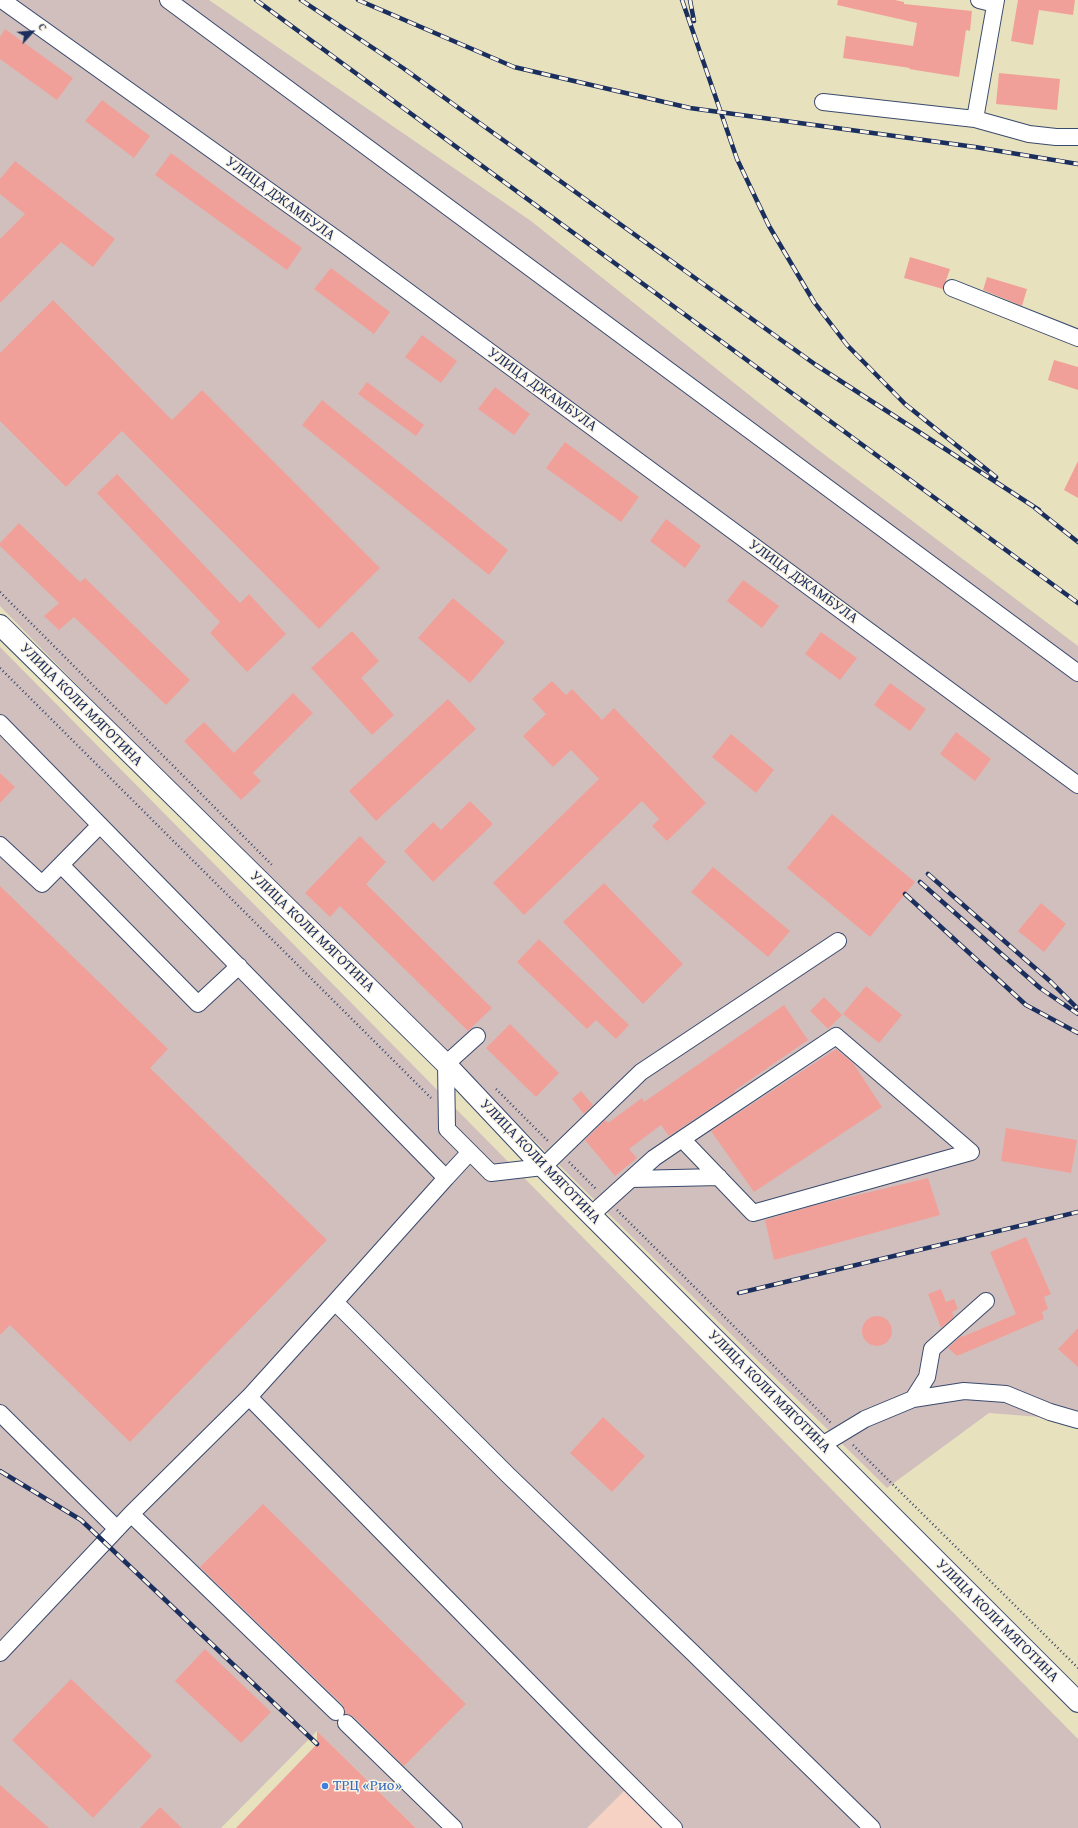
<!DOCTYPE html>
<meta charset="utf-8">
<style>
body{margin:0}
#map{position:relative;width:1078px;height:1828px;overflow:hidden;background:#e8e1be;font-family:"Gentium Book Plus",serif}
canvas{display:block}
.north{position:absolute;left:12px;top:12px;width:40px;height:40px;-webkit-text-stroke:3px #fcf5e5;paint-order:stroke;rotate:64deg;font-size:11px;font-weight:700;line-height:16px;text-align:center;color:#1b2f5e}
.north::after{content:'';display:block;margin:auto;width:14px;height:18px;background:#1b2f5e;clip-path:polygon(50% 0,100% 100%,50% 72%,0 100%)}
</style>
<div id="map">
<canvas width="1078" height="1828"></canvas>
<div class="north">С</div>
</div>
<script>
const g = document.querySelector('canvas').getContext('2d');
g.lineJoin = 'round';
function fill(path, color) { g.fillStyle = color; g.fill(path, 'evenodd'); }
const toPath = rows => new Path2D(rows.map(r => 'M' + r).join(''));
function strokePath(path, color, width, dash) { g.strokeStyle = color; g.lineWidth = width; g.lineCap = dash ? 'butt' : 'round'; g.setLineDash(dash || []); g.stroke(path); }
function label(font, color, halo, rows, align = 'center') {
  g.font = font + ' "Gentium Book Plus",serif'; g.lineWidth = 3; g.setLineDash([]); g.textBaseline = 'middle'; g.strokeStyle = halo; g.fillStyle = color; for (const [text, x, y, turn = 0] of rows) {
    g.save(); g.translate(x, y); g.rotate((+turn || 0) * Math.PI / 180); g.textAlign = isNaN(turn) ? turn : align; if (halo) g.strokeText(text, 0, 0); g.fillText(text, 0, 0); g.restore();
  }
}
fill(toPath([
 [628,1787,669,1828,587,1828]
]), '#f6d2c4');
fill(toPath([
 [0,0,209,0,531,221,817,449,1078,646,1078,1420,989,1413,887,1488,204,815,0,606],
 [0,647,1078,1739,1078,1828,669,1828,628,1787,587,1828,416,1828,317,1731,221,1828,0,1828]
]), '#d1bfbe');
fill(toPath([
 [838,0,895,0,904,2,904,4,972,11,970,31,966,30,959,77,909,69,910,68,843,58,846,36,913,46,917,23,837,5],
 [1018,0,1075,0,1073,15,1039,10,1033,45,1011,41],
 [5,29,73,78,57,100,0,59,0,37],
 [999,73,1060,79,1057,110,996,104],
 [102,100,150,136,134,158,85,121],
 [171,153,248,210,302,248,287,270,155,175],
 [15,161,115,239,93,267,61,242,0,303,0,239,25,214,0,194,0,179],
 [910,257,950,269,943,289,904,278],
 [331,268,390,312,374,334,314,289],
 [987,277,1027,289,1022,306,983,290],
 [53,300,172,420,202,390,380,568,319,629,122,431,66,487,0,421,0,353],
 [422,335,457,361,441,383,405,357],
 [1054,360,1078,367,1078,390,1048,380],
 [367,382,424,425,416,436,358,394],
 [495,387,530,414,514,435,478,409],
 [322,400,508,550,489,575,302,425],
 [565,442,639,497,621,522,546,468],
 [1078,461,1078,498,1064,490],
 [117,474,240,603,249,594,286,634,247,672,210,633,220,622,97,493],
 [666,519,701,546,685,568,650,541],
 [19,523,80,582,85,578,190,680,166,705,74,617,59,630,44,616,59,603,0,546,0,543],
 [743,580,779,606,762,628,727,601],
 [453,598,505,642,470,683,418,638],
 [352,631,379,661,361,678,394,715,372,735,311,668],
 [821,632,857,658,840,680,805,654],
 [552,681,566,695,572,689,602,720,614,708,706,803,667,841,652,826,659,819,642,801,524,915,493,883,599,779,571,750,553,767,523,736,546,714,532,699],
 [890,683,926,709,910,731,874,705],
 [293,693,313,713,253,773,261,781,241,800,184,741,204,722,234,753],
 [448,699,476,729,376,821,349,791],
 [956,732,991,759,975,781,940,754],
 [731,734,774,770,756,793,712,757],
 [0,773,15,787,0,803],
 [470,801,493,824,433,882,404,851,433,822,441,830],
 [832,814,915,882,870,937,787,868],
 [360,836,386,862,366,884,492,1008,468,1031,340,906,330,917,305,893],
 [713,867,790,931,768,957,691,892],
 [604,883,683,964,643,1004,563,922],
 [0,886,168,1049,150,1068,327,1240,130,1442,10,1325,0,1335],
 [1041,903,1066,924,1044,952,1018,931],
 [539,939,629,1025,616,1039,596,1020,587,1029,517,962],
 [866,986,902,1015,879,1043,843,1014],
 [824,997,842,1015,828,1029,810,1011],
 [784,1005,808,1040,734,1091,735,1092,669,1136,661,1125,629,1149,637,1158,615,1176,585,1140,605,1120,608,1123,642,1098,644,1102],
 [510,1024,559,1073,536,1097,486,1048],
 [836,1049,853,1063,882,1107,754,1192,711,1131],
 [581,1091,593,1105,584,1114,572,1099],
 [1006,1128,1077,1140,1071,1173,1001,1161],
 [928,1178,940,1215,774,1260,765,1220,812,1206],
 [1026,1237,1051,1294,1044,1297,1048,1309,1042,1312,1044,1319,957,1356,948,1348,962,1335,962,1337,1016,1314,990,1252],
 [941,1289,946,1302,954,1299,958,1309,952,1312,954,1317,941,1328,928,1294],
 '862 1331a15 15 0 1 1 30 0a15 15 0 1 1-30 0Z',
 [1078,1328,1078,1367,1058,1349],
 [603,1417,645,1456,612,1492,570,1453],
 [263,1504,466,1704,404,1766,353,1716,345,1714,343,1705,200,1567],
 [205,1649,271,1712,241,1743,175,1681],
 [71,1679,152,1756,93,1818,12,1740],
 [317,1731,416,1828,236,1828,317,1744],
 [0,1785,49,1828,0,1828],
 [160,1807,182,1828,140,1828]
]), '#f1a099');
const minor = toPath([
 [2,0,345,245,1078,785],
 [168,0,1078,673],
 [979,0,995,4],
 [823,102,975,119,1029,134,1056,137,1078,137],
 [975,119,996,0],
 [952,288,1078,338],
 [0,723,446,1178,335,1302],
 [0,845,42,884,100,825],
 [61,865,198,1004,239,966],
 [477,1036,446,1064,447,1129,491,1173,543,1167,641,1072,838,941],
 [446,1178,470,1152],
 [631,1179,719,1177],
 [591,1215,654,1158,682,1139,836,1036,971,1152,753,1213,682,1139],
 [249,1397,589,1743,674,1828],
 [913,1399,927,1377,932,1349,986,1301],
 [0,1413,117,1529],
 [822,1445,865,1419,913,1399,964,1391,1006,1394,1050,1412,1078,1420],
 [0,1653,131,1514],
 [336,1712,131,1514,249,1397,335,1302,508,1475,692,1652,872,1828],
 [346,1723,454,1828]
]);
const major = toPath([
 [0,625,446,1064,543,1167,1078,1702]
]);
strokePath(minor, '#3a4a6c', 18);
strokePath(major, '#3a4a6c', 22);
strokePath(toPath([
 [0,592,273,866],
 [0,668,431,1098],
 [496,1089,549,1142],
 [569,1162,597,1190],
 [617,1210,831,1423],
 [853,1445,1078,1668]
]), '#3a4a6c', 2.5, [1, 3]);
strokePath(minor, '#fff', 16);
strokePath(major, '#fff', 20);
const rail = toPath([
 [256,0,1078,603],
 [301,0,403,68,816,365,1039,510],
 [358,0,514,67,690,108,975,147,1078,164],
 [682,0,737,159,769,226,814,302,847,345,905,404,996,477],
 [690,0,694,21],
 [1035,508,1078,542],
 [928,874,1051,982,1077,1008],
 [920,882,1040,988,1078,1014],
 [905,894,1026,1005,1078,1033],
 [739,1293,1078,1212],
 [0,1471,81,1520,317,1744]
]);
strokePath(rail, '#1b2f5e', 4.5);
strokePath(rail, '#fcf5e5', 3, [9]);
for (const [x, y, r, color] of [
 [325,1786,4,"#3f7fe0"]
]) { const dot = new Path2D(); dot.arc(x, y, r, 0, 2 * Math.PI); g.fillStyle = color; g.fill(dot); strokePath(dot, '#fcf5e5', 1.5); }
label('15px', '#1b2f5e', '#fcf5e5', [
 ["УЛИЦА ДЖАМБУЛА",280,199,36],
 ["УЛИЦА ДЖАМБУЛА",542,390,36],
 ["УЛИЦА ДЖАМБУЛА",803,582,36],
 ["УЛИЦА КОЛИ МЯГОТИНА",81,705,45],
 ["УЛИЦА КОЛИ МЯГОТИНА",312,932,44],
 ["УЛИЦА КОЛИ МЯГОТИНА",540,1162,46],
 ["УЛИЦА КОЛИ МЯГОТИНА",769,1392,45],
 ["УЛИЦА КОЛИ МЯГОТИНА",997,1621,45]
]);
label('15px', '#366cbe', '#fcf5e5', [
 ["ТРЦ «Рио»",333,1786]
], 'left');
</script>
